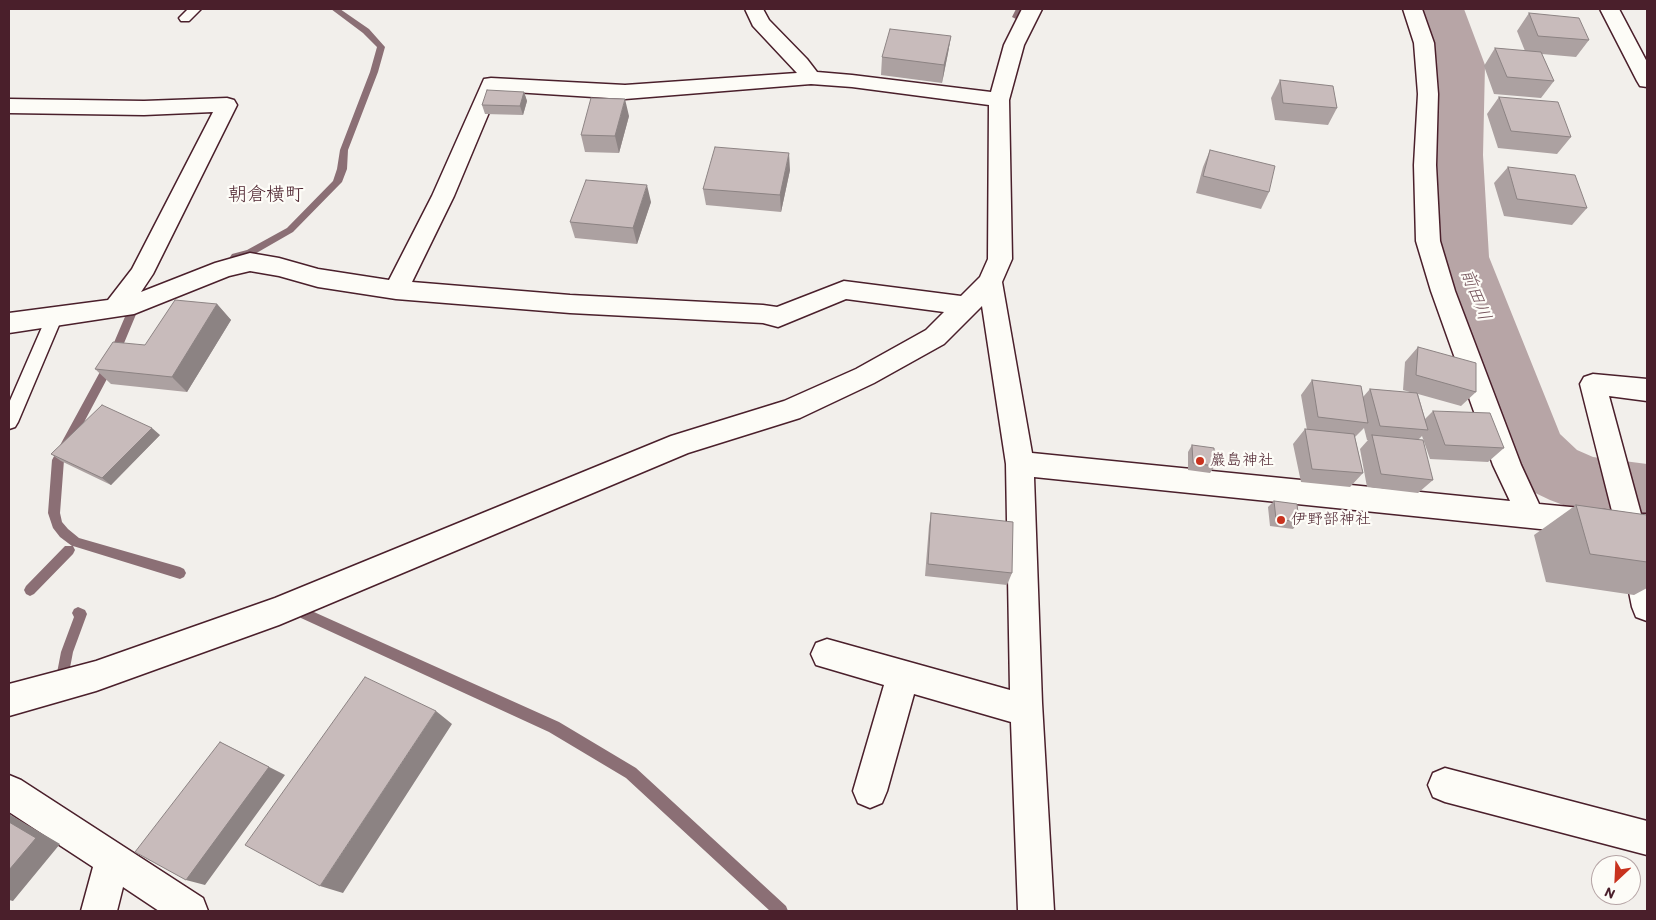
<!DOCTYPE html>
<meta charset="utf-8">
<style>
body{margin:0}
#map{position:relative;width:1656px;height:920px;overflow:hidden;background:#f2efeb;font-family:Itim,sans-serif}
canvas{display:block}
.frame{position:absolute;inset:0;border:10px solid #4a1f2b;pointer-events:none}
.north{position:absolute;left:1591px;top:855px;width:50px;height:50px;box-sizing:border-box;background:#fdfcf7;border:1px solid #b5a4a5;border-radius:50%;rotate:205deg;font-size:14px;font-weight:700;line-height:20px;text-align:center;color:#4a1f2b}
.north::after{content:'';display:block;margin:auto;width:18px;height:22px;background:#c8321e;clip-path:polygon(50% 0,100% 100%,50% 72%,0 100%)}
</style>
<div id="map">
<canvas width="1656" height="920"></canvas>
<div class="frame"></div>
<div class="north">N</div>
</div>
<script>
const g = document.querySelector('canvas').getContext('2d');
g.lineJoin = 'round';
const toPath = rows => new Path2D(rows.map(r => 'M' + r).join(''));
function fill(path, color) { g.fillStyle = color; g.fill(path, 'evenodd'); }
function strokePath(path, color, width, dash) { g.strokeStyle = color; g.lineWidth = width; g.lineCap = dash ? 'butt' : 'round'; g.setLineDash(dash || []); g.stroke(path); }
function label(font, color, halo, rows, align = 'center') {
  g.font = font + ' Itim,"Klee One",sans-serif'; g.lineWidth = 4.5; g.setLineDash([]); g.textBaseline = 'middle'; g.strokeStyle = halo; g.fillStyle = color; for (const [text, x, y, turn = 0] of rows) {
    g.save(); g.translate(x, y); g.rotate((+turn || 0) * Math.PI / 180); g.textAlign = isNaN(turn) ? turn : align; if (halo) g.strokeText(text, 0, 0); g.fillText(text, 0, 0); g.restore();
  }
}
fill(toPath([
 [331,9,340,9,369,29,385,47,378,72,348,150,347,169,342,182,293,232,253,255,235,261,232,260,230,257,232,254,247,250,287,228,333,181,337,169,340,150,370,72,377,47,363,33,331,9],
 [1016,9,1024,9,1019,19,1016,19,1012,17,1016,9],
 [132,308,137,312,117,360,64,460,60,513,62,522,68,529,79,538,180,567,184,569,186,573,184,577,180,579,73,546,75,550,73,554,34,594,30,596,26,594,24,590,26,586,65,546,72,546,60,537,53,528,48,513,52,460,107,359,127,312,132,308],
 [78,607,85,610,87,614,73,652,69,673,68,677,63,679,58,677,57,673,61,652,74,617,72,613,74,609,78,607],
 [305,608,559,722,636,768,786,906,788,911,770,911,626,778,549,732,301,618,299,614,301,610,305,608]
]), '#8b6f75');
fill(toPath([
 [1418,9,1464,9,1485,65,1483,155,1489,257,1560,434,1577,450,1593,457,1647,464,1647,522,1590,515,1550,500,1529,490,1511,471,1501,451,1431,257,1431,155,1437,65,1418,9]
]), '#b7a5a6');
const lane = toPath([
 [188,9,201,9,189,21,181,21,179,18,188,9],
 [54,312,60,314,62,318,18,422,15,427,9,429,9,403,46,318,48,314,54,312]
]);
const street = toPath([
 [745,9,763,9,769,20,807,59,817,72,852,75,991,92,1004,45,1022,9,1042,9,1024,45,1009,100,1012,259,1002,282,1032,453,1510,501,1493,465,1431,291,1416,241,1414,165,1418,94,1414,43,1403,9,1422,9,1434,43,1438,94,1436,165,1440,241,1455,291,1521,465,1539,504,1612,511,1580,384,1584,377,1593,374,1647,379,1647,401,1609,396,1641,514,1647,514,1647,621,1636,617,1632,607,1618,537,1034,477,1042,703,1054,911,1018,911,1011,722,914,694,887,791,882,803,870,808,858,803,853,791,884,685,816,665,811,654,816,643,827,639,1010,690,1006,464,982,306,944,344,874,383,800,418,688,453,279,625,96,691,9,716,9,684,96,661,275,598,671,436,784,401,856,369,926,330,944,312,846,299,778,327,763,323,570,313,396,299,318,287,279,276,250,271,229,276,134,314,9,333,9,313,108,300,132,269,213,112,144,115,9,113,9,99,144,101,227,98,234,100,237,105,153,274,141,292,215,263,250,253,279,258,318,269,389,280,432,196,484,79,491,78,625,85,797,73,753,26,745,9],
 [811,84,852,87,989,105,988,259,980,277,961,296,844,281,777,307,763,305,570,295,412,282,454,196,498,91,625,99,811,84],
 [1600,9,1619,9,1647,62,1647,87,1640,86,1637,81,1600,9],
 [1445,768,1647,821,1647,855,1445,802,1433,797,1428,785,1433,773,1445,768],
 [9,775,21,780,203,898,208,911,159,911,123,887,117,911,81,911,93,867,9,812,9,775]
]);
strokePath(lane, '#4a1f2b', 3);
strokePath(street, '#4a1f2b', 3);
fill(lane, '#fdfcf7');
fill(street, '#fdfcf7');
fill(toPath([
 [1529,13,1589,40,1576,57,1542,54,1554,81,1541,98,1494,94,1484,66,1495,48,1525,51,1517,31],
 [951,36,948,53,942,83,881,75,882,57],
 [1280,80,1337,108,1328,125,1275,120,1271,98],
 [524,92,527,101,523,115,485,114,482,105],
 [1499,97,1571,137,1557,154,1498,148,1487,114],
 [629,116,619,153,585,152,581,135],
 [1210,150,1269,192,1261,209,1196,193,1203,167],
 [1508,167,1587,208,1572,225,1504,216,1494,183],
 [790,170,781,212,706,205,703,189],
 [651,202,637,244,575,238,570,222],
 [217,304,231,320,187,392,111,384,95,369,145,345],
 [1418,347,1476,392,1461,406,1418,394,1425,419,1433,411,1504,448,1488,462,1430,459,1422,436,1418,440,1433,480,1418,493,1367,487,1360,449,1368,440,1367,440,1364,428,1355,437,1363,473,1350,487,1301,482,1293,444,1305,429,1307,430,1301,395,1312,380,1363,397,1370,389,1413,393,1403,390,1405,362],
 [160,435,111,485,61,461,51,454],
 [1192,445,1215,466,1210,473,1188,470,1188,452],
 [1274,501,1299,522,1293,529,1270,526,1268,507],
 [1576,505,1647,515,1647,588,1634,595,1546,582,1534,535],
 [931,513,1012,573,1007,585,925,576,929,526]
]), '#aca1a1');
fill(toPath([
 [951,36,948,53,942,83,944,65],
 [524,92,527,101,523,115,520,106],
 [625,99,629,116,619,153,615,136],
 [789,153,790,170,781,212,780,195],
 [647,185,651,202,637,244,633,228],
 [217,304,231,320,187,392,172,377],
 [152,428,160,435,111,485,102,478],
 [436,711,452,724,343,893,320,886],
 [220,742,285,775,205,885,186,880],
 [9,814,60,844,13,901,9,900]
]), '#8c8383');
const building = toPath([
 [1529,13,1579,18,1589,40,1538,36,1529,13],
 [890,29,951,36,944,65,882,57,890,29],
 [1495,48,1541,52,1554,81,1507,77,1495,48],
 [1280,80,1333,86,1337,108,1283,103,1280,80],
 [487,90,524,92,520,106,482,105,487,90],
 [1499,97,1558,102,1571,137,1511,131,1499,97],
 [591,98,625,99,615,136,581,135,591,98],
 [715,147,789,153,780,195,703,189,715,147],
 [1210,150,1275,166,1269,192,1203,176,1210,150],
 [1508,167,1575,175,1587,208,1517,199,1508,167],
 [586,180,647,185,633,228,570,222,586,180],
 [175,300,217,304,172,377,95,369,113,342,145,345,175,300],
 [1418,347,1476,363,1476,392,1416,375,1418,347],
 [1312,380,1361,386,1368,423,1318,417,1312,380],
 [1370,389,1417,393,1428,430,1380,426,1370,389],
 [102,405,152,428,102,478,51,454,102,405],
 [1433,411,1490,413,1504,448,1445,445,1433,411],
 [1305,429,1354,434,1363,473,1312,469,1305,429],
 [1372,435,1423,440,1433,480,1381,474,1372,435],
 [1192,445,1214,448,1215,466,1193,463,1192,445],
 [1274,501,1297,504,1299,522,1276,519,1274,501],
 [1576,505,1647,515,1647,562,1590,554,1576,505],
 [931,513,1013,522,1012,573,928,564,931,513],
 [365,677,436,711,320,886,245,845,365,677],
 [220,742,269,767,186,880,135,852,220,742],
 [9,822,36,838,9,870,9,822]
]);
fill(building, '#c8bbbb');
strokePath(building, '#8c8383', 1);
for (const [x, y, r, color] of [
 [1200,461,5,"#c8321e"],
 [1281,520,5,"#c8321e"]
]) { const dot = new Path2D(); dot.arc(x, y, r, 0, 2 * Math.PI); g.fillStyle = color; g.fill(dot); strokePath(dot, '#fdfcf7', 2); }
label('16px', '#4a1f2b', '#fdfcf7', [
 ["巖島神社",1210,461],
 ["伊野部神社",1291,520]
], 'left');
label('italic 18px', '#704e56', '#fdfcf7', [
 ["前田川",1475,295,69]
]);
label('19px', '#4a1f2b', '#fdfcf7', [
 ["朝倉横町",266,195]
]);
</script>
